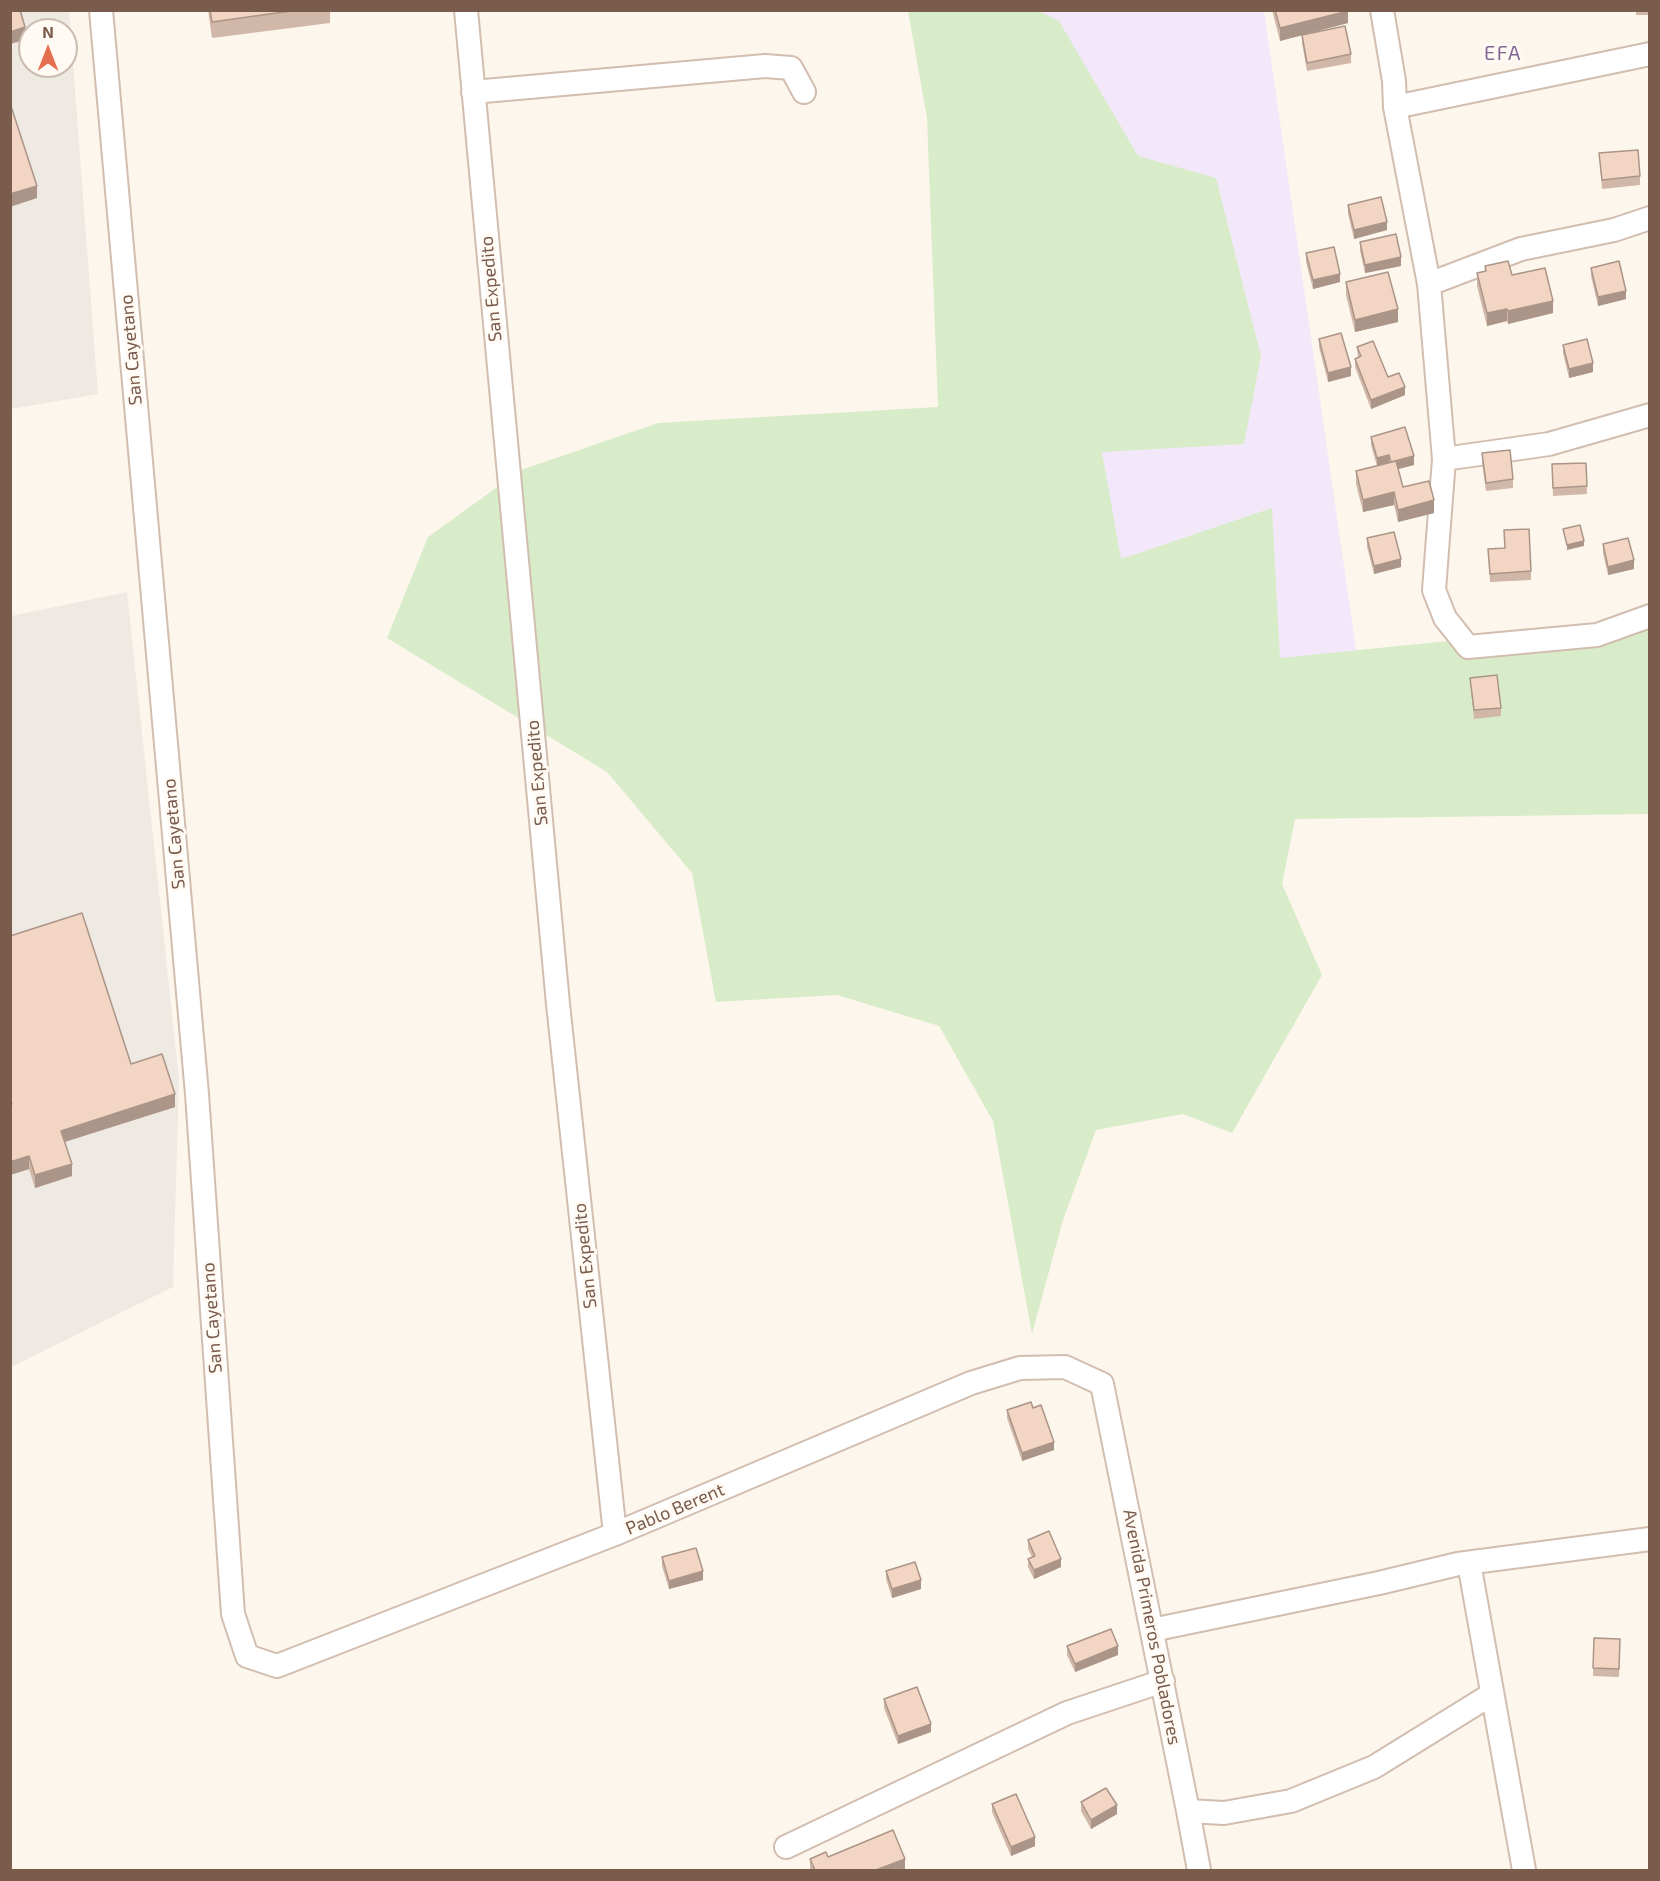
<!DOCTYPE html>
<style>
body{margin:0}
#map{position:relative;width:1660px;height:1881px;overflow:hidden;background:#fdf6ec;font-family:"Exo 2",sans-serif}
canvas{display:block}
.frame{position:absolute;inset:0;border:12px solid #7a5c4d;pointer-events:none}
.north{position:absolute;left:18px;top:18px;width:60px;height:60px;box-sizing:border-box;background:#fffaf3;border:2px solid #cabbb1;border-radius:50%;rotate:0deg;font-size:16px;font-weight:700;line-height:24px;text-align:center;color:#7a5c4d}
.north::after{content:'';display:block;margin:auto;width:21px;height:27px;background:#e76f51;clip-path:polygon(50% 0,100% 100%,50% 72%,0 100%)}
</style>
<div id="map">
<canvas width="1660" height="1881"></canvas>
<div class="frame"></div>
<div class="north">N</div>
</div>
<script>
const g = document.querySelector('canvas').getContext('2d');
g.lineJoin = 'round';
function fill(path, color) { g.fillStyle = color; g.fill(path, 'evenodd'); }
const toPath = rows => new Path2D(rows.map(r => 'M' + r).join(''));
function strokePath(path, color, width, dash) { g.strokeStyle = color; g.lineWidth = width; g.lineCap = dash ? 'butt' : 'round'; g.setLineDash(dash || []); g.stroke(path); }
function label(font, color, halo, rows, align = 'center') {
  g.font = font + ' "Exo 2",sans-serif'; g.lineWidth = 6; g.setLineDash([]); g.textBaseline = 'middle'; g.strokeStyle = halo; g.fillStyle = color; for (const [text, x, y, turn = 0] of rows) {
    g.save(); g.translate(x, y); g.rotate((+turn || 0) * Math.PI / 180); g.textAlign = isNaN(turn) ? turn : align; if (halo) g.strokeText(text, 0, 0); g.fillText(text, 0, 0); g.restore();
  }
}
fill(toPath([
 [11,11,69,11,98,394,11,409],
 [30,30,66,30,66,66,30,66],
 [127,592,179,1080,173,1287,11,1367,11,616]
]), '#efe9e4');
fill(toPath([
 [931,11,1264,11,1359,670,998,703]
]), '#f3e8fa');
fill(toPath([
 [908,11,1038,11,1059,21,1138,156,1216,178,1261,356,1244,444,1102,452,1121,559,1272,508,1280,658,1596,626,1649,602,1649,814,1295,819,1282,884,1322,975,1232,1133,1183,1114,1096,1130,1063,1220,1032,1334,993,1121,939,1026,837,995,716,1002,692,873,607,772,387,638,428,537,521,470,658,423,938,407,927,118]
]), '#d8ecc9');
const minor = toPath([
 [101,10,197,1094,233,1614,247,1656,277,1666,615,1534,971,1383,1020,1368,1065,1367,1102,1384,1188,1811,1199,1870],
 [466,10,558,1004,615,1534],
 [1382,10,1394,81,1395,107,1429,284,1444,459,1434,590,1445,618,1468,647,1597,635,1650,616],
 [473,92,765,66,791,68,804,92],
 [1395,107,1650,54],
 [1429,284,1521,249,1614,230,1650,218],
 [1444,459,1549,444,1650,415],
 [1469,1563,1524,1870],
 [1152,1630,1379,1583,1458,1564,1650,1539],
 [1188,1811,1224,1813,1291,1801,1374,1767,1492,1694],
 [786,1847,1067,1713,1163,1681]
]);
strokePath(minor, '#d1beb0', 26);
strokePath(minor, '#fff', 22);
fill(toPath([
 [208,10,330,10,330,23,212,38],
 [1272,10,1348,10,1348,23,1313,32,1351,54,1351,63,1307,71,1302,43,1302,35,1280,41],
 [1636,10,1650,10,1650,15,1636,15],
 [1599,153,1640,176,1640,185,1602,189],
 [1348,205,1387,230,1354,239,1348,214],
 [1360,242,1401,266,1365,273,1360,251],
 [1306,253,1340,282,1313,289,1306,262],
 [1485,266,1512,275,1553,313,1508,324,1507,321,1487,326,1477,286,1477,273,1485,271],
 [1591,268,1626,299,1598,306,1591,276],
 [1346,282,1398,322,1355,332,1346,295],
 [1319,339,1351,376,1328,382,1319,347],
 [1563,345,1593,372,1569,378,1563,353],
 [1357,347,1388,377,1405,395,1371,409,1355,367,1355,359,1358,357],
 [1371,437,1414,465,1398,469,1403,487,1434,513,1398,522,1394,505,1363,512,1356,484,1356,471,1377,466,1371,445],
 [1482,453,1513,479,1513,488,1486,491,1482,462],
 [1586,463,1587,494,1553,496,1552,464],
 [1367,538,1401,567,1374,574,1367,547],
 [1603,544,1634,569,1608,575,1603,553],
 [1488,549,1531,571,1531,580,1490,582],
 [1470,678,1501,708,1501,716,1474,719],
 [10,936,131,1064,175,1107,65,1142,72,1176,35,1188,29,1169,10,1175],
 [1033,1408,1054,1450,1022,1461,1007,1418,1007,1410],
 [1028,1540,1061,1567,1034,1579,1028,1567,1028,1559,1032,1557,1028,1549],
 [662,1557,703,1580,669,1589,662,1566],
 [886,1571,921,1589,892,1598,886,1579],
 [1594,1638,1620,1639,1619,1677,1593,1676],
 [1067,1646,1118,1655,1075,1672,1067,1655],
 [884,1699,931,1732,898,1744,884,1708],
 [1081,1802,1117,1814,1091,1829,1081,1811],
 [992,1804,1035,1846,1011,1856,992,1812],
 [828,1857,905,1870,810,1870,810,1859]
]), '#d1b7a8');
fill(toPath([
 [1348,11,1348,23,1280,41,1280,28],
 [25,27,25,40,10,44,10,32],
 [37,186,37,198,10,207,10,194],
 [1387,222,1387,230,1354,239,1354,230],
 [1401,257,1401,266,1365,273,1365,265],
 [1340,274,1340,282,1313,289,1313,280],
 [1626,291,1626,299,1598,306,1598,297],
 [1553,301,1553,313,1508,324,1508,311],
 [1398,309,1398,322,1355,332,1355,320],
 [1507,309,1507,321,1487,326,1487,313],
 [1593,363,1593,372,1569,378,1569,369],
 [1351,367,1351,376,1328,382,1328,373],
 [1405,387,1405,395,1371,409,1371,400],
 [1389,455,1389,463,1377,467,1377,458],
 [1414,456,1414,465,1391,471,1391,463],
 [1394,492,1394,505,1363,512,1363,500],
 [1434,500,1434,513,1398,522,1398,510],
 [1584,541,1584,546,1567,550,1567,545],
 [1401,559,1401,567,1374,574,1374,566],
 [1634,560,1634,569,1608,575,1608,567],
 [175,1094,175,1107,61,1143,61,1131],
 [29,1156,29,1169,10,1175,10,1162],
 [72,1164,72,1176,35,1188,35,1175],
 [1054,1442,1054,1450,1022,1461,1022,1453],
 [1061,1559,1061,1567,1034,1579,1034,1570],
 [703,1571,703,1580,669,1589,669,1581],
 [921,1580,921,1589,892,1598,892,1589],
 [1118,1646,1118,1655,1075,1672,1075,1664],
 [931,1724,931,1732,898,1744,898,1736],
 [1117,1805,1117,1814,1091,1829,1091,1820],
 [1035,1837,1035,1846,1011,1856,1011,1847],
 [905,1859,905,1870,876,1870]
]), '#aa9588');
const building = toPath([
 [10,10,20,10,25,27,10,32,10,10],
 [210,10,298,10,212,22,210,10],
 [1275,10,1348,10,1348,11,1280,28,1275,10],
 [1345,26,1351,54,1307,63,1302,35,1345,26],
 [10,103,37,186,10,194,10,103],
 [1638,150,1640,176,1602,180,1599,153,1638,150],
 [1381,197,1387,222,1354,230,1348,205,1381,197],
 [1396,234,1401,257,1365,265,1360,242,1396,234],
 [1334,247,1340,274,1313,280,1306,253,1334,247],
 [1508,261,1512,275,1545,268,1553,301,1508,311,1507,309,1487,313,1477,273,1486,271,1485,266,1508,261],
 [1619,261,1626,291,1598,297,1591,268,1619,261],
 [1388,272,1398,309,1355,320,1346,282,1388,272],
 [1341,333,1351,367,1328,373,1319,339,1341,333],
 [1587,339,1593,363,1569,369,1563,345,1587,339],
 [1373,341,1388,377,1399,373,1405,387,1371,400,1355,359,1361,356,1357,347,1373,341],
 [1405,427,1414,456,1391,462,1389,455,1377,458,1371,437,1405,427],
 [1510,450,1513,479,1486,483,1482,453,1510,450],
 [1396,461,1403,487,1429,481,1434,500,1398,510,1394,492,1363,500,1356,471,1396,461],
 [1586,463,1587,486,1553,488,1552,464,1586,463],
 [1580,525,1584,541,1567,545,1563,529,1580,525],
 [1529,529,1531,571,1490,574,1488,549,1505,548,1504,530,1529,529],
 [1394,532,1401,559,1374,566,1367,538,1394,532],
 [1628,538,1634,560,1608,567,1603,544,1628,538],
 [1497,675,1501,708,1474,710,1470,678,1497,675],
 [82,913,131,1064,162,1054,175,1094,61,1131,72,1164,35,1175,29,1156,10,1162,10,1104,12,1104,10,1101,10,936,82,913],
 [1031,1402,1033,1408,1041,1405,1054,1442,1022,1453,1007,1410,1031,1402],
 [1049,1531,1061,1559,1034,1570,1028,1559,1035,1556,1028,1540,1049,1531],
 [696,1548,703,1571,669,1581,662,1557,696,1548],
 [915,1562,921,1580,892,1589,886,1571,915,1562],
 [1111,1629,1118,1646,1075,1664,1067,1646,1111,1629],
 [1594,1638,1620,1639,1619,1669,1593,1668,1594,1638],
 [917,1687,931,1724,898,1736,884,1699,917,1687],
 [1106,1788,1117,1805,1091,1820,1081,1802,1106,1788],
 [1016,1794,1035,1837,1011,1847,992,1804,1016,1794],
 [893,1830,905,1859,876,1870,815,1870,810,1859,826,1852,828,1857,893,1830]
]);
fill(building, '#f3d5c3');
strokePath(building, '#aa9588', 1.5);
label('18px', '#7a5c4d', '#fffaf3', [
 ["San Expedito",491,289,-95],
 ["San Cayetano",131,350,-95],
 ["San Expedito",537,773,-95],
 ["San Cayetano",174,834,-95],
 ["San Expedito",585,1256,-96],
 ["San Cayetano",212,1318,-94],
 ["Pablo Berent",675,1509,-23],
 ["Avenida Primeros Pobladores",1152,1627,79]
]);
g.letterSpacing = '1.5px';
label('20px', '#846695', '#fffaf3', [
 ["EFA",1503,53]
]);
g.letterSpacing = '0px';
</script>
